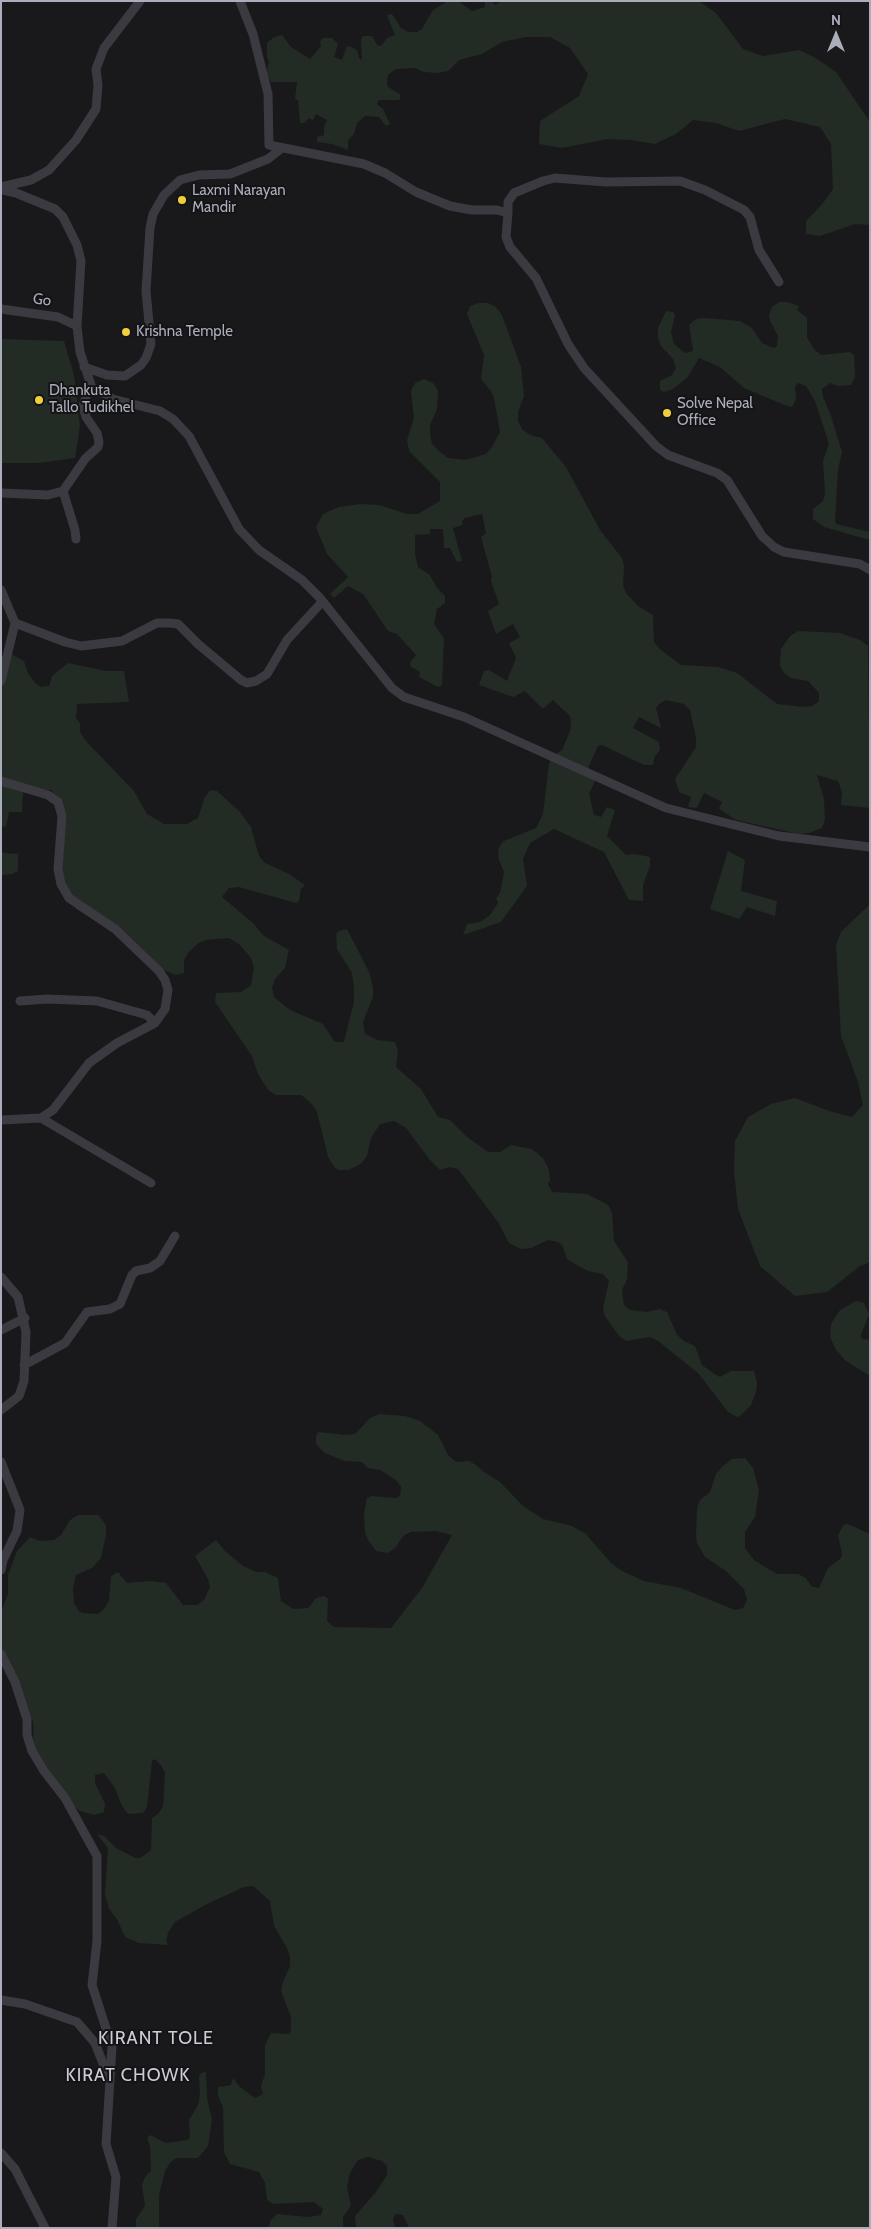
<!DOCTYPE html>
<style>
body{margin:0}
#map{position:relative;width:871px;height:2229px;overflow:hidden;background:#19191b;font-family:Cabin,sans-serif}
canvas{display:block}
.frame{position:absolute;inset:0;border:2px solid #abaeba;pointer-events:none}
.north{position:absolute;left:811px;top:10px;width:50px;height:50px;-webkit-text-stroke:4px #141416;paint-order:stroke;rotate:0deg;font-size:14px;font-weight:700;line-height:20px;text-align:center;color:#abaeba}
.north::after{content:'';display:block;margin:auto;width:18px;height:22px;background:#abaeba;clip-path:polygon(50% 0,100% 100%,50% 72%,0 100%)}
</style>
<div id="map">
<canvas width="871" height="2229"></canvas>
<div class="frame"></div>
<div class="north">N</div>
</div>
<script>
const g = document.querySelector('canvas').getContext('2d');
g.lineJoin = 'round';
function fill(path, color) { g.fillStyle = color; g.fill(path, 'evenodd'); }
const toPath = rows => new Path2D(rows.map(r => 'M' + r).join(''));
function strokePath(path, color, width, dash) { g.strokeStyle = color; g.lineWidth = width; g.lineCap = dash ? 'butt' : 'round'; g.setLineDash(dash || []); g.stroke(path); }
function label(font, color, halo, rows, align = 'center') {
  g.font = font + ' Cabin,sans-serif'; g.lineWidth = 4; g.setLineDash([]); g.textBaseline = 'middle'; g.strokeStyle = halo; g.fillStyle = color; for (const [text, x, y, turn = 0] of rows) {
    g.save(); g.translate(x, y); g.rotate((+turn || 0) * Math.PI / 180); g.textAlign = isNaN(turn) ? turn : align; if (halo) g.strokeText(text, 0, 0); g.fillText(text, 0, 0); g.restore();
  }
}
fill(toPath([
 [448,1,458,1,472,11,485,7,485,1,492,1,495,5,501,1,699,1,716,13,743,49,763,56,799,50,814,57,836,72,870,122,870,225,855,224,820,236,806,234,806,221,823,203,833,189,831,144,820,127,785,119,739,131,716,123,693,120,676,134,655,144,631,140,607,139,562,148,539,144,540,121,579,96,588,74,570,48,550,37,526,37,502,42,482,54,459,60,448,71,438,73,424,72,415,68,396,69,388,75,387,83,388,87,400,94,400,99,398,100,379,100,377,104,383,109,390,124,386,126,379,117,365,116,357,123,354,134,348,140,348,150,332,144,317,142,317,137,324,135,324,126,327,120,316,114,313,120,309,118,304,123,300,123,298,100,295,99,297,82,271,82,266,72,269,62,267,56,267,43,274,37,282,35,291,47,310,59,321,46,320,41,323,38,332,38,338,44,334,57,342,60,347,46,351,47,357,50,359,58,362,60,361,40,363,36,372,36,378,46,382,45,387,38,395,35,387,15,392,14,401,28,408,32,417,32,422,29,433,10],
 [779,302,787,302,799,306,797,310,807,318,807,337,814,349,821,355,850,352,854,355,855,377,851,385,838,386,830,383,822,389,823,397,831,416,842,452,838,470,835,520,836,524,870,532,870,540,824,527,813,519,813,509,823,501,825,493,823,461,829,444,815,401,806,386,798,383,795,386,796,399,792,407,787,406,744,388,720,367,699,358,687,378,673,389,664,392,660,390,660,381,672,375,676,368,673,359,661,346,658,338,658,328,666,311,673,312,675,315,671,332,674,344,685,353,693,351,689,325,696,319,705,318,740,321,752,328,762,343,774,348,777,346,778,336,770,321,769,316,772,307],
 [479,303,488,303,496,307,502,315,521,367,524,396,518,412,518,421,522,429,530,435,542,438,566,467,600,530,622,558,624,566,623,585,626,593,638,606,653,615,654,642,660,649,681,665,718,667,737,673,777,704,803,707,812,706,819,701,819,693,808,681,791,678,784,673,780,665,781,649,790,636,798,631,840,633,860,640,868,646,870,808,841,805,842,792,838,781,817,775,824,799,825,820,822,828,809,833,799,834,736,820,719,809,722,802,704,793,697,808,688,807,691,797,679,792,675,779,696,747,696,738,690,710,684,704,666,700,658,705,656,708,661,728,639,717,633,728,659,742,660,750,655,756,653,765,644,765,602,745,598,746,588,768,564,758,596,779,589,794,594,815,601,817,607,807,615,810,607,836,626,855,635,854,650,857,650,866,643,885,643,901,629,900,604,852,554,829,530,843,523,859,527,886,501,922,463,935,467,924,480,922,490,915,498,903,496,898,500,893,504,872,499,860,498,850,501,844,504,841,536,828,543,814,549,763,554,755,562,750,570,731,571,723,570,716,553,700,543,709,525,691,513,697,479,685,484,671,489,670,507,681,516,658,509,643,520,637,513,624,496,634,488,611,499,604,491,581,492,577,481,537,486,533,482,514,465,518,462,521,463,525,453,528,462,561,457,562,450,548,444,548,443,529,430,529,430,534,415,535,415,553,418,567,430,575,437,588,445,596,445,603,437,609,434,624,444,638,442,685,438,687,419,677,420,672,410,666,411,661,416,655,397,634,388,631,363,594,348,586,334,598,330,594,348,577,327,554,316,527,323,514,339,507,360,504,379,505,407,514,418,514,440,501,440,482,409,451,407,440,414,418,411,391,415,383,424,379,433,383,438,390,437,409,430,425,430,434,432,444,439,451,448,458,466,460,486,454,492,447,500,432,494,398,491,391,481,379,484,355,467,314,470,306],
 [1,339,64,341,74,375,80,426,75,458,39,463,1,463],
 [11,654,24,661,28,673,35,683,41,687,49,686,52,676,68,663,106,671,124,671,129,702,77,704,76,718,80,723,80,732,85,740,134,791,147,814,164,824,187,824,198,818,204,799,210,790,217,791,240,812,251,827,259,856,265,863,289,874,305,885,301,889,299,901,296,903,239,887,229,888,222,897,253,923,264,936,289,950,285,968,275,979,272,988,274,997,290,1010,323,1024,335,1042,344,1042,354,1002,354,988,352,973,337,949,336,934,339,931,347,929,369,972,373,988,373,997,363,1022,365,1034,378,1040,395,1042,398,1051,396,1067,421,1089,438,1117,450,1120,466,1136,488,1152,500,1152,511,1145,532,1149,543,1158,549,1170,550,1181,548,1184,552,1192,587,1194,608,1205,612,1213,614,1241,628,1262,627,1279,622,1290,624,1305,630,1310,647,1312,660,1309,667,1312,677,1335,684,1341,695,1346,702,1365,716,1375,720,1377,731,1371,754,1371,757,1383,756,1392,751,1405,741,1415,737,1417,728,1412,698,1373,658,1341,650,1337,626,1341,619,1336,605,1316,603,1307,609,1281,603,1274,588,1271,570,1261,567,1259,562,1245,558,1242,548,1240,531,1248,521,1249,509,1243,498,1222,458,1169,449,1167,440,1170,430,1160,406,1128,394,1121,380,1124,371,1138,367,1156,362,1163,349,1170,339,1170,335,1168,328,1157,317,1112,312,1104,301,1095,276,1095,268,1090,258,1074,252,1056,215,1002,216,993,241,992,251,985,254,968,251,958,240,945,229,938,206,940,197,944,188,953,184,960,184,973,176,975,161,969,111,930,76,909,62,878,65,817,63,803,51,790,23,789,22,812,9,812,6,827,1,826,1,686],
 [1,851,4,853,18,854,18,871,12,874,1,875],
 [728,851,745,860,741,891,777,901,775,916,747,907,739,919,710,909],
 [870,904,870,1262,860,1266,827,1292,795,1296,760,1266,738,1209,734,1171,735,1141,748,1117,771,1104,795,1098,829,1111,852,1117,863,1105,858,1082,841,1036,836,945,841,932],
 [856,1301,864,1303,869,1314,861,1335,862,1339,870,1340,870,1376,846,1361,836,1350,830,1337,831,1324,840,1310],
 [379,1414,405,1416,420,1421,438,1435,448,1455,456,1462,469,1461,476,1465,484,1472,500,1482,523,1506,543,1519,572,1526,586,1534,611,1563,622,1571,644,1581,681,1588,735,1610,743,1608,747,1600,744,1589,726,1571,705,1557,697,1543,696,1535,697,1508,700,1500,710,1492,716,1474,722,1467,732,1459,745,1458,753,1468,759,1490,755,1517,745,1532,745,1548,754,1560,770,1570,778,1574,798,1574,806,1578,811,1586,819,1588,828,1568,841,1558,842,1554,838,1535,843,1526,846,1524,850,1525,870,1534,870,2228,409,2228,403,2215,396,2214,393,2218,395,2228,356,2228,355,2216,376,2192,387,2175,387,2166,382,2161,368,2157,358,2160,350,2173,347,2187,351,2206,343,2217,343,2228,268,2228,271,2220,277,2214,308,2217,321,2215,323,2209,314,2202,274,2204,267,2200,265,2183,259,2172,230,2164,224,2152,223,2108,218,2095,218,2087,231,2085,233,2078,240,2087,255,2098,263,2094,261,2086,265,2074,265,2045,271,2033,289,2034,291,2030,291,2017,281,1991,283,1982,290,1966,290,1957,287,1948,274,1926,270,1901,253,1886,244,1887,207,1904,175,1922,168,1933,166,1942,169,1945,139,1943,125,1937,117,1919,109,1909,105,1895,108,1848,97,1834,104,1836,116,1848,135,1858,140,1858,151,1850,152,1818,159,1813,163,1806,165,1773,161,1765,155,1759,152,1761,147,1807,143,1813,128,1814,122,1806,115,1788,104,1773,95,1775,95,1783,105,1804,104,1812,94,1815,80,1811,63,1798,34,1747,33,1722,27,1707,1,1660,1,1612,8,1594,8,1575,17,1551,30,1537,40,1541,54,1540,61,1535,70,1520,78,1515,98,1515,106,1525,106,1535,101,1558,92,1568,76,1575,73,1589,74,1603,79,1611,82,1613,98,1614,105,1608,109,1600,111,1576,118,1572,127,1583,151,1581,166,1583,183,1605,197,1605,204,1600,210,1587,208,1579,195,1556,216,1540,225,1551,243,1566,256,1572,265,1572,278,1578,281,1601,290,1607,294,1609,308,1608,316,1598,324,1596,328,1599,327,1621,334,1627,391,1628,422,1588,452,1535,436,1531,411,1532,403,1536,396,1547,388,1553,376,1551,368,1540,365,1532,364,1513,367,1498,371,1496,397,1498,400,1495,401,1487,396,1480,380,1470,368,1468,362,1462,345,1461,325,1453,316,1444,316,1436,318,1432,346,1435,355,1434,370,1418],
 [206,2072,207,2098,212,2120,208,2146,198,2158,176,2158,170,2163,165,2171,159,2195,159,2228,136,2228,136,2219,145,2206,142,2185,145,2177,151,2171,150,2146,147,2138,150,2135,166,2143,188,2140,190,2137,189,2120,198,2105,200,2095,199,2077,201,2073]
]), '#232b25');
strokePath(toPath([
 [240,1,253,34,268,94,269,145,364,164,385,173,416,192,450,206,472,210,497,210,508,213,506,237,510,247,536,278,568,344,584,368,656,446,668,455,717,473,727,480,762,536,774,547,784,552,860,564,870,570],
 [1,187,31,180,49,170,76,140,96,109,98,85,96,69,104,48,140,1],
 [3,190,16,193,55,209,63,217,77,245,81,261,77,326,80,352,93,391],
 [508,213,508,202,514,193,543,181,555,178,606,182,680,181,705,190,744,210,750,217,759,250,779,282],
 [1,309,58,317,77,326],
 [84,367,107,375,125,376,141,365,146,358,151,344,146,291,150,228,153,214,164,195,180,180,199,175,230,174,268,159,282,148],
 [63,491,75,530,76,539],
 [1,493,48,495,63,491,85,459,98,447,99,442,97,433,86,417,83,406,88,391,99,391,113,399,160,411,173,419,189,436,239,529,259,550,302,580,320,598,392,688,404,697,464,717,666,808,779,836,870,847],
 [1,590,15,623],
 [1,681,15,623,65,642,81,646,122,641,157,623,169,623,178,624,198,644,241,680,247,683,256,681,267,674,287,640,322,602],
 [1,781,48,795,58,802,62,816,58,869,61,884,69,898,115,929,159,971,165,980,168,990,165,1009,155,1023,117,1043,89,1063,53,1110,41,1118,1,1120],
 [20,1001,47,999,97,1001,147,1015,155,1023],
 [41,1118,151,1183],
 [1,1277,18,1297,26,1332,24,1381,19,1396,1,1410],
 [1,1330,25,1318],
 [24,1365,65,1343,87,1312,110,1309,120,1304,132,1275,136,1271,150,1268,160,1261,175,1236],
 [1,1462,20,1510,17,1531,3,1560,1,1570],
 [1,1654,15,1682,27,1719,27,1735,32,1751,44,1771,65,1798,97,1856,97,1941,92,1985,112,2047,106,2144,116,2177,112,2228],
 [1,2000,25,2004,77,2022,95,2043,104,2066,110,2075],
 [1,2153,15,2169,45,2228]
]), '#3a3a40', 9);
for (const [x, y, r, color] of [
 [182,200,5,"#efcf3d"],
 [126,332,5,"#efcf3d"],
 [39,400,5,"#efcf3d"],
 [667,413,5,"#efcf3d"]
]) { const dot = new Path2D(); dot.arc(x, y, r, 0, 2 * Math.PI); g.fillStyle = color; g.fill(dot); strokePath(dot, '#141416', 2); }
label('15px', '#abaeba', '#141416', [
 ["Laxmi Narayan",192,191],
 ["Mandir",192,208],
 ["Krishna Temple",136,332],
 ["Dhankuta",49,391],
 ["Tallo Tudikhel",49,408],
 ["Solve Nepal",677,404],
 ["Office",677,421]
], 'left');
label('15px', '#abaeba', '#141416', [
 ["Go",42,300,9]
]);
g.letterSpacing = '1px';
label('18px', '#cccdd6', '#141416', [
 ["KIRANT TOLE",156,2039],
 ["KIRAT CHOWK",128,2076]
]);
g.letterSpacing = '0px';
</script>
